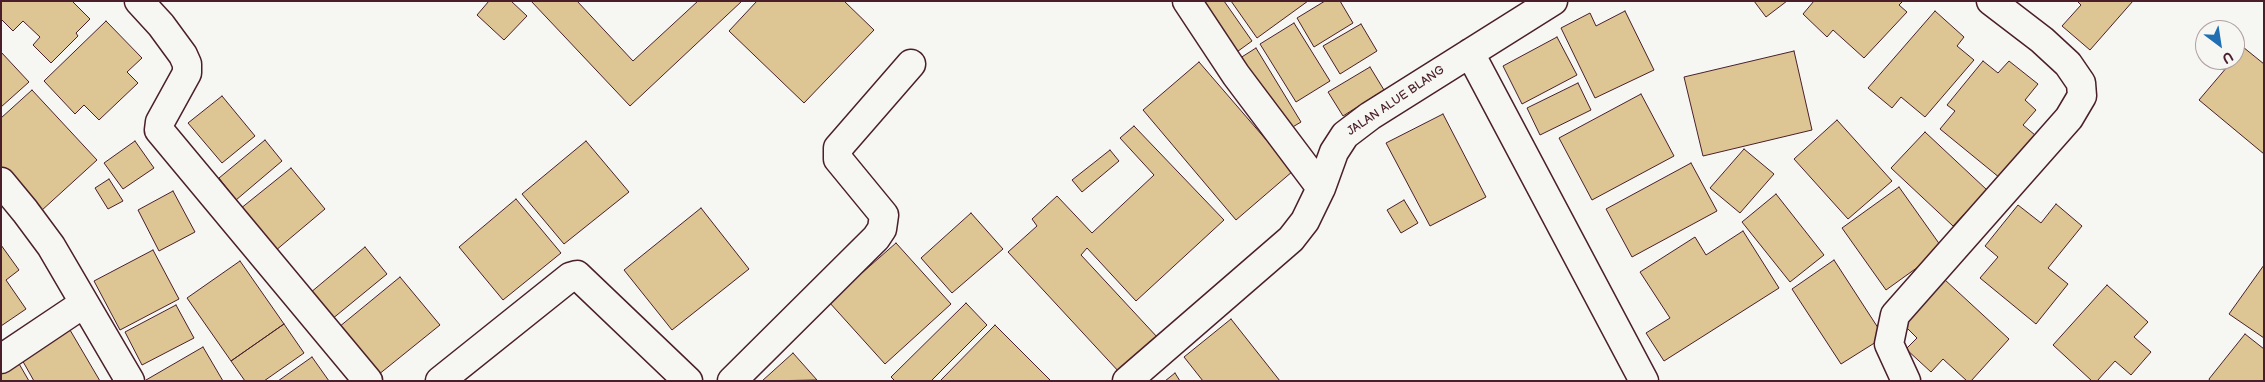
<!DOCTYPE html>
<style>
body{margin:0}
#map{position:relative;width:2265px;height:382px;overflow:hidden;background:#f6f6f2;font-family:"Balsamiq Sans",sans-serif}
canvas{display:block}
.frame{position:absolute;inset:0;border:2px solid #4a1f2b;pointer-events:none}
.north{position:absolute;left:2195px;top:20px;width:50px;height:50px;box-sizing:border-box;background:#f6f6f2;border:1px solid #b1a0a2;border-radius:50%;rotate:149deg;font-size:14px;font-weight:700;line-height:20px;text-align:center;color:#4a1f2b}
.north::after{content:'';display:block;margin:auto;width:18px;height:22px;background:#1f6fb2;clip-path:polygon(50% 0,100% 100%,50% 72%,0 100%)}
</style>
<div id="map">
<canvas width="2265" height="382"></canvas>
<div class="frame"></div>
<div class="north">U</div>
</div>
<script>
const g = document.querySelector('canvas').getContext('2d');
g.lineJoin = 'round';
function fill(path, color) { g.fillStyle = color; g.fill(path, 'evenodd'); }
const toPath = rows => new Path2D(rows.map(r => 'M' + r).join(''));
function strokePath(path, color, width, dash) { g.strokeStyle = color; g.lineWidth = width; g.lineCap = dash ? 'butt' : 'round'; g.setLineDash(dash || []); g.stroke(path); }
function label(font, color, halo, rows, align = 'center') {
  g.font = font + ' "Balsamiq Sans",sans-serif'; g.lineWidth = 4; g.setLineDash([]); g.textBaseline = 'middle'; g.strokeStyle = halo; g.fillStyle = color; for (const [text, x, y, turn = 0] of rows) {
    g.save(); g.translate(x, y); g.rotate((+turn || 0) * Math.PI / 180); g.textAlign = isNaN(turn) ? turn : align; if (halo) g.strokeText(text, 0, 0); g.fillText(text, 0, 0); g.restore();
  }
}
const building = toPath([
 [1,1,72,1,90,19,76,33,78,36,51,63,33,45,40,37,23,21,13,31,1,19,1,1],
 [489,1,511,1,527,16,504,40,477,15,489,1],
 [531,1,577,1,633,61,698,1,742,1,630,106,531,1],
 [757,1,844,1,874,30,804,103,729,31,757,1],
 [1197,1,1224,1,1252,41,1234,54,1197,1],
 [1231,1,1308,1,1257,38,1231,1],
 [1325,1,1340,1,1353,23,1314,47,1297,18,1325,1],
 [1754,1,1787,1,1766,17,1754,1],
 [1814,1,1903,1,1899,5,1907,12,1864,58,1833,30,1827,37,1803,14,1814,1],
 [2077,1,2133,1,2090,50,2062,26,2081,5,2077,1],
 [1625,11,1654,70,1595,98,1561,28,1590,13,1596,26,1625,11],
 [1935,11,1964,37,1957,46,1974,60,1925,117,1901,97,1892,108,1868,88,1935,11],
 [106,21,142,58,127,72,138,83,99,120,84,105,75,114,44,81,106,21],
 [1294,23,1330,81,1296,102,1260,44,1294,23],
 [1361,24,1377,51,1340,74,1323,46,1361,24],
 [1557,37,1577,75,1522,104,1503,66,1557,37],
 [2243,47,2264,64,2264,154,2199,100,2233,60,2235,60,2243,47],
 [1256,48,1301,122,1281,134,1237,60,1256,48],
 [1794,51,1812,130,1703,156,1684,77,1794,51],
 [1,52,29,82,1,107,1,52],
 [1983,61,1998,73,2009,61,2038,84,2025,100,2036,110,2023,125,2035,135,2000,178,1940,129,1955,111,1947,105,1983,61],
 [1199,62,1293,171,1236,220,1143,110,1199,62],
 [1370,67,1384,90,1343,116,1328,92,1370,67],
 [1578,83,1591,110,1540,135,1527,108,1578,83],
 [32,90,97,160,41,211,1,168,1,118,32,90],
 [1641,94,1674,156,1592,200,1559,138,1641,94],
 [222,96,255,136,222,163,188,123,222,96],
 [1443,114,1486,197,1430,226,1386,143,1443,114],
 [1837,120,1892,181,1848,219,1794,159,1837,120],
 [1134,126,1224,220,1136,301,1087,248,1081,255,1158,338,1120,373,1008,252,1037,226,1032,219,1057,196,1092,233,1154,175,1120,138,1134,126],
 [1925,132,1987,190,1953,226,1891,168,1925,132],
 [265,140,282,161,236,200,219,178,265,140],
 [135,141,154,168,123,189,104,163,135,141],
 [586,141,629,192,564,244,522,194,586,141],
 [1744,149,1774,174,1740,213,1710,188,1744,149],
 [1110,150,1119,161,1082,192,1072,180,1110,150],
 [1691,163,1717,211,1632,257,1606,209,1691,163],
 [291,168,325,209,275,251,240,209,291,168],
 [109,179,123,201,108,209,95,188,109,179],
 [1899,187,1943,249,1886,290,1842,228,1899,187],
 [173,191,195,232,159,251,138,210,173,191],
 [1776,194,1824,255,1790,282,1742,222,1776,194],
 [516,199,561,253,503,300,459,247,516,199],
 [1404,200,1418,223,1401,233,1387,210,1404,200],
 [2056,204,2082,226,2048,268,2068,284,2036,324,1980,278,1998,257,1985,246,2018,205,2041,223,2056,204],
 [701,208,749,269,672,330,624,270,701,208],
 [971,213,1003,249,952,293,921,258,971,213],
 [1743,231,1779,288,1664,361,1646,333,1670,318,1640,272,1695,237,1706,255,1743,231],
 [896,243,951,304,885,364,829,302,896,243],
 [1,245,19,270,6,280,26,309,1,326,1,245],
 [365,247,387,274,326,324,304,298,365,247],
 [153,250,179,299,120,330,94,281,153,250],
 [1834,260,1884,337,1841,364,1792,289,1834,260],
 [240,261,284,324,231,361,187,298,240,261],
 [2264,265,2264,338,2229,314,2264,265],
 [400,277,440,325,378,375,339,327,400,277],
 [1944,279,2009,339,1971,381,1967,381,1943,359,1931,372,1906,349,1917,338,1903,324,1944,279],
 [2107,285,2148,322,2134,337,2151,352,2131,375,2115,361,2097,381,2092,381,2053,345,2107,285],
 [966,303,987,325,931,381,895,381,891,377,966,303],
 [176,305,194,338,142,365,125,332,176,305],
 [1231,319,1280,381,1203,381,1184,357,1231,319],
 [284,324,304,353,264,381,245,381,231,361,284,324],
 [995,325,1051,381,940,381,995,325],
 [70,330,100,381,34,381,21,358,70,330],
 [2245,334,2264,349,2264,381,2210,381,2209,379,2245,334],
 [203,347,223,381,146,381,146,380,203,347],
 [793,353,817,380,762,381,793,353],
 [312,357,329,381,278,381,312,357],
 [18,362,29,381,1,381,1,373,18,362],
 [1175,373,1180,381,1165,381,1175,373]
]);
fill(building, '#dec594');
strokePath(building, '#4a1f2b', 1);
const minor = toPath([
 [139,1,161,25,183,55,187,64,187,73,160,122,159,130,368,381],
 [1187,1,1236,75,1321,188],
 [1470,53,1644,381],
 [1,182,25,211,51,246,130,381],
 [1,359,83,304],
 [440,381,570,277,577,275,688,381],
 [732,381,876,238,882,229,884,215,838,159,838,148,911,64],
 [1127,381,1291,239,1305,221,1321,188,1334,152,1345,135,1370,116,1553,1],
 [1906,381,1889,344,1895,315,2069,118,2082,96,2081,83,2068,64,2042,40,1991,1]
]);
strokePath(minor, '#4a1f2b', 31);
strokePath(minor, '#f6f6f2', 28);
label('12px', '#4a1f2b', '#f6f6f2', [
 ["JALAN ALUE BLANG",1396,101,-34]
]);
</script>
